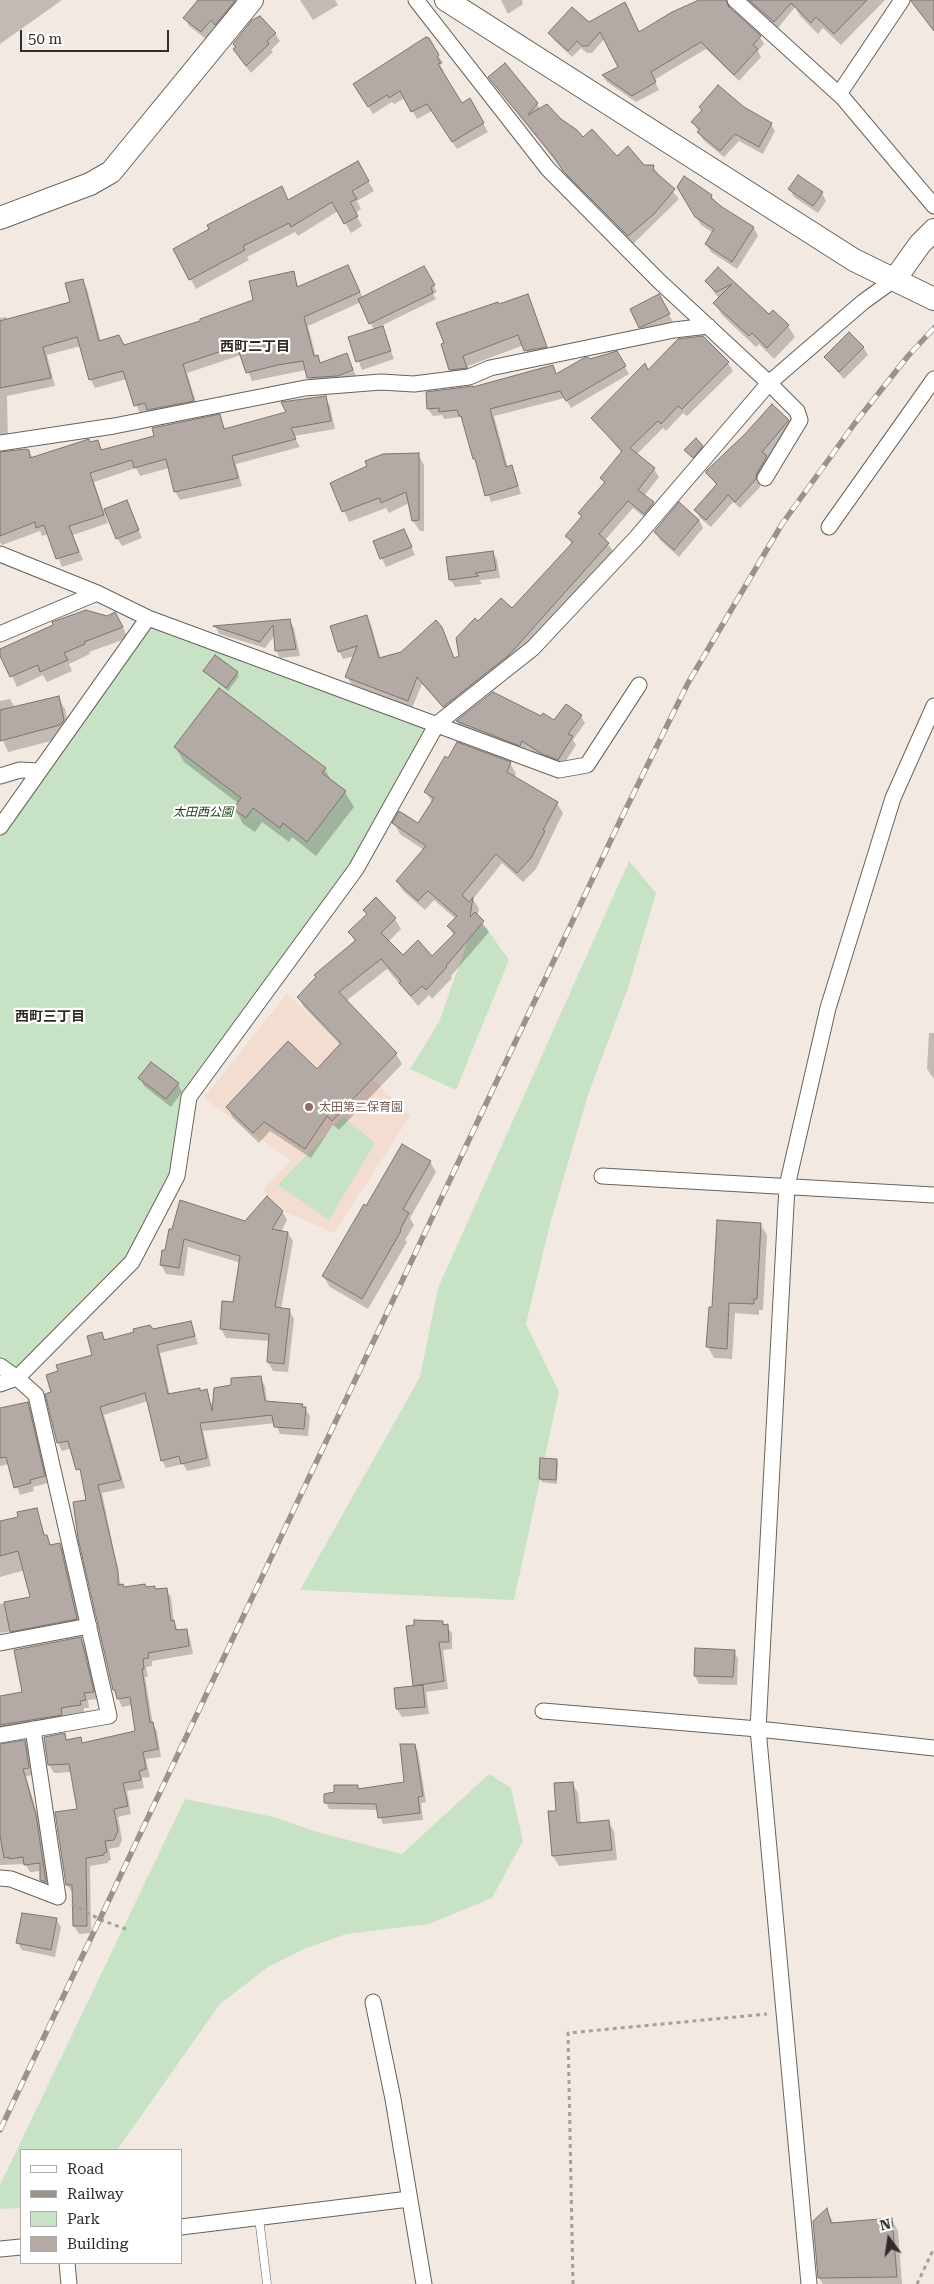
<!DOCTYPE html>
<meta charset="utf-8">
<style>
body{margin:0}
#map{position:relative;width:934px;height:2284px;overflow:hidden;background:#f2eae2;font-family:"Roboto Serif",serif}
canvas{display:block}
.legend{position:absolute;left:20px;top:2149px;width:162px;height:115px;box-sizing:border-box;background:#fff;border:1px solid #acabaa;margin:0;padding:6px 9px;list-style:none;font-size:15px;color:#302d2a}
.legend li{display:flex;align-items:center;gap:10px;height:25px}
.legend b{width:25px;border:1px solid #acabaa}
.north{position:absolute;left:864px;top:2214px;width:50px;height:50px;-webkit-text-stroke:4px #fff;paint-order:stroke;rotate:346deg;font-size:14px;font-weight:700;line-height:20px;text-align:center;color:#302d2a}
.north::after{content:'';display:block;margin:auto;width:18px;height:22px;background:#302d2a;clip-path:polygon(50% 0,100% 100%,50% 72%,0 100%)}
.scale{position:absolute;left:20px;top:30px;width:149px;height:22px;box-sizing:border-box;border:2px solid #302d2a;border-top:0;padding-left:6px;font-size:15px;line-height:18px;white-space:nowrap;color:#302d2a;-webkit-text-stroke:4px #fff;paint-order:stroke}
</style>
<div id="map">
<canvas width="934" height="2284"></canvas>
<ul class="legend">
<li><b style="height:6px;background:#fff"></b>Road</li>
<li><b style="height:6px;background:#98938d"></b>Railway</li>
<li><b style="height:14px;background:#c8e2c5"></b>Park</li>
<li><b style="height:14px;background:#b4aaa5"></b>Building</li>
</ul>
<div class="north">N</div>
<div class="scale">50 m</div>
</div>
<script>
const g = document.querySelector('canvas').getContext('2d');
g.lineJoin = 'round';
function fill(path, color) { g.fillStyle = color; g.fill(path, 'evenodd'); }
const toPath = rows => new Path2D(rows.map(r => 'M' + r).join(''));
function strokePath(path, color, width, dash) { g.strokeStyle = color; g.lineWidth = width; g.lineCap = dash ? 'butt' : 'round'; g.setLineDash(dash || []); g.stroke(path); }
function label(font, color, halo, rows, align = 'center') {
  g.font = font + ' "Roboto Serif","Noto Sans JP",serif'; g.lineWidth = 4.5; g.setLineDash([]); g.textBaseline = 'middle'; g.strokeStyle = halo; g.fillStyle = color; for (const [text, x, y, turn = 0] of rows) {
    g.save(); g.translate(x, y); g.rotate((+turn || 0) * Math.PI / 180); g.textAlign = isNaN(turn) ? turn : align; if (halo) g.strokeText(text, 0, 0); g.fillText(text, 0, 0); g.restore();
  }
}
fill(toPath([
 [287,993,410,1116,334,1233,286,1212,263,1190,291,1161,204,1098]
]), '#f3dcd0');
fill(toPath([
 [148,618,437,724,356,869,189,1097,177,1176,132,1262,17,1378,0,1366,0,827],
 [629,861,656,893,628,988,588,1095,550,1224,526,1324,559,1392,514,1600,300,1590,420,1377,438,1288],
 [477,915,509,960,456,1090,410,1069,439,1022],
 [343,1117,375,1143,329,1220,278,1185],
 [489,1774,511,1788,523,1841,492,1898,429,1924,346,1934,304,1949,268,1967,220,2004,117,2150,21,2150,21,2208,0,2209,0,2185,185,1799,274,1817,317,1832,402,1854]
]), '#c8e2c5');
fill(toPath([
 [0,0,62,0,0,44],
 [200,0,244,0,206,39,189,26,185,18],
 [300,0,335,0,338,5,313,20],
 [501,0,522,0,523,4,508,14],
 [700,0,733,0,730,9,760,37,764,44,758,51,761,57,739,81,706,49,654,80,659,90,636,102,607,82,603,76,619,67,605,38,592,53,587,53,581,48,572,57,554,40,550,33,589,23,639,34],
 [747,0,789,0,793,5,798,0,885,0,841,45,823,28,818,34,800,16,795,7,778,28],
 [275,33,280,41,271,50,273,52,251,73,239,57],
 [428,39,443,63,440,65,444,71,442,72,461,104,470,100,488,132,457,149,432,111,417,119,405,98,394,104,392,102,373,114,355,84],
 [489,77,537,104,540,109,560,120,583,139,617,158,653,167,679,199,633,244,570,180],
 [744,108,771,124,775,131,763,154,739,141,724,157,703,140,693,122],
 [358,163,374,191,357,201,361,209,355,213,362,226,351,233,338,211,298,236,295,232,247,257,249,260,196,289,174,249,281,187,289,202],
 [678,187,711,196,722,208,754,228,758,236,737,269,711,252,706,244,713,233,701,225],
 [790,190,822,193,826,201,818,213,794,197],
 [348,267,363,298,427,273,437,292,433,294,436,299,381,326,394,359,362,370,350,338,374,330,361,302,308,326,316,357,322,364,346,354,357,378,313,387,306,370,252,381,241,355,187,373,198,409,140,414,127,379,95,388,91,380,81,346,47,355,55,386,7,396,8,441,0,444,0,318,6,317,8,320,71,303,82,280,87,289,101,342,124,347,202,322,254,301,293,272,299,288],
 [718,268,769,316,788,326,795,337,774,359,759,344,756,347,722,315,715,303,719,299,706,281],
 [527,296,551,357,531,361,524,345,468,366,472,378,456,380,450,370,499,306],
 [663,304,673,322,645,335,640,327],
 [703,337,728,363,733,371,687,416,683,413,666,431,663,428,636,455,654,469,659,477,644,496,653,503,658,511,649,521,633,508,605,540,613,551,563,605,557,616,449,714,422,684,412,708,351,684,347,676,355,656,343,659,339,651,367,617,371,625,381,659,402,654,441,628,455,659,460,657,478,623,512,610,572,545,567,536,582,518,580,513,605,484,602,478,622,453,593,418,648,372],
 [863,347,868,355,844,379,825,358],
 [617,353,629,374,571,408,565,398,494,416,508,468,511,467,515,474,521,494,491,502,461,417,444,419,442,415,433,416,428,409,473,389,552,366,557,375],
 [325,397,330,406,335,429,294,436,300,447,236,464,242,486,180,500,175,491,169,468,140,476,136,468,94,482,108,523,73,535,83,560,62,567,49,534,42,536,40,531,2,545,0,542,0,453,29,451,33,458,97,441,103,451,155,437,219,416,226,430,288,413],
 [788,420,793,428,767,458,771,465,761,481,760,487,740,508,733,502,711,527,700,518,696,510,717,486,707,473],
 [702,446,704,450,695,460,688,453],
 [418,454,424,465,424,531,420,531,413,521,409,503,389,513,386,508,349,522,332,484],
 [126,502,142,538,122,546,117,538],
 [699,520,703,528,679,557,660,540,655,532],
 [404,531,415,555,386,567,374,542],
 [493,552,497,560,500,578,480,580,482,584,455,587,450,579],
 [117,615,128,638,89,652,90,654,69,664,72,671,47,682,43,675,17,687,0,650],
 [289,620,294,628,300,656,280,658,276,650,275,635,265,648,219,634,216,627],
 [204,671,237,673,239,676,228,691],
 [58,698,65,709,70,732,67,737,8,752,0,734,0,701,10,699,15,708],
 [581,716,585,723,573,740,576,745,562,767,547,761,527,748,524,752,461,729,457,721,541,718,555,722],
 [457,744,510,763,516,774,514,778,557,803,563,813,536,869,523,882,502,863,473,899,479,909,477,917,489,932,451,976,452,978,432,999,429,995,418,1006,387,969,346,1001,396,1054,402,1064,339,1130,333,1125,311,1158,270,1131,259,1143,233,1118,227,1107,317,1071,341,1046,304,1007,298,997,355,942,350,933,368,916,364,910,395,919,401,929,388,942,403,957,432,958,454,936,449,927,456,919,434,900,425,910,403,891,397,881,424,850,400,834,394,823,419,825,432,802,426,792],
 [175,747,325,769,332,782,345,792,354,807,316,856,292,837,289,842,262,822,255,832,243,824,235,809,239,804,184,762],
 [929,1033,934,1033,934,1079,927,1069],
 [140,1078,178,1084,182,1092,171,1107,144,1086],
 [430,1162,436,1172,410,1218,414,1225,405,1240,407,1242,368,1309,330,1287,323,1276,367,1208],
 [282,1211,287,1220,281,1232,288,1233,293,1241,281,1309,289,1310,294,1319,288,1372,273,1371,268,1362,270,1341,226,1338,221,1329,234,1304,241,1263,188,1247,184,1276,166,1274,161,1265,163,1251,166,1252,170,1230,245,1222],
 [760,1224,767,1235,763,1310,759,1310,759,1315,735,1313,732,1359,714,1358,708,1347,713,1309],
 [191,1322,198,1344,160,1353,170,1395,206,1391,213,1408,260,1378,265,1386,267,1402,302,1406,305,1408,310,1416,308,1436,280,1434,275,1423,203,1431,211,1466,187,1471,183,1464,166,1468,162,1460,148,1401,104,1415,125,1488,102,1493,121,1586,125,1588,166,1589,171,1597,174,1622,178,1631,186,1630,190,1638,193,1654,152,1661,152,1666,146,1667,148,1677,145,1677,153,1725,157,1731,161,1757,146,1759,150,1777,142,1778,144,1788,127,1791,131,1814,118,1817,122,1840,119,1847,109,1849,111,1860,108,1861,108,1863,90,1866,91,1933,79,1934,74,1926,73,1893,67,1885,78,1810,72,1772,54,1773,49,1765,64,1735,68,1741,80,1739,84,1744,137,1732,133,1705,122,1707,114,1689,82,1477,72,1448,62,1451,58,1443,47,1395,53,1393,94,1356,101,1333,106,1340],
 [27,1404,32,1411,48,1483,33,1487,34,1491,20,1495,9,1464,0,1466,0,1409],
 [556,1460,558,1463,557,1484,542,1482,540,1479],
 [36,1510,45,1536,51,1546,59,1544,64,1551,80,1626,15,1638,11,1631,0,1633,0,1604,32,1598,25,1570,0,1577,0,1523,20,1518],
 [442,1622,452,1633,452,1649,443,1650,448,1689,426,1692,429,1714,402,1717,397,1709,415,1687],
 [81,1638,85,1646,97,1699,88,1700,89,1708,84,1708,84,1712,64,1715,65,1722,0,1735,0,1697,24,1693],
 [734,1651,738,1659,737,1685,699,1684,695,1676],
 [25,1741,29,1749,33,1775,26,1776,40,1824,50,1889,45,1887,41,1880,41,1871,30,1872,25,1864,0,1865,0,1745],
 [415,1745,418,1752,426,1802,421,1803,423,1820,383,1824,378,1810,329,1809,326,1802,335,1793,357,1786,359,1790,406,1783],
 [572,1783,578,1793,581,1824,608,1821,614,1831,617,1860,559,1866,553,1856,558,1812],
 [56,1919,61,1927,55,1957,22,1950,17,1942],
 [827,2210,834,2224,892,2220,898,2231,902,2284,823,2284,819,2278]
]), '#0003');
const building = toPath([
 [198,0,234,0,235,1,215,25,211,20,201,32,183,18,198,0],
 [699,0,726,0,729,7,761,36,753,45,758,49,734,75,701,42,651,72,656,82,632,96,602,75,618,67,600,32,588,46,582,46,577,41,568,51,548,33,572,7,589,22,625,2,639,32,672,12,699,0],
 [749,0,867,0,834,34,816,17,811,23,791,3,774,22,749,0],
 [911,0,934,0,934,31,911,1,911,0],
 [260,16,276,33,267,41,269,44,246,66,233,49,236,47,233,44,252,20,260,16],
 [426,37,429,38,439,55,437,57,441,63,438,64,462,103,470,98,484,123,452,142,427,104,411,112,400,91,389,98,387,95,368,107,353,84,426,37],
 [505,63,538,103,528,115,547,104,561,119,577,130,583,137,592,129,617,156,628,146,644,165,654,165,653,170,675,189,654,214,628,236,563,171,554,157,488,77,505,63],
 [718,85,744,107,772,123,759,147,735,134,720,151,697,132,700,129,691,122,702,110,699,107,718,85],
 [358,161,369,181,352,191,357,199,350,202,358,216,344,224,332,202,291,227,289,223,243,246,245,250,189,280,173,249,209,229,207,225,282,186,288,200,358,161],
 [798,175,823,192,813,206,788,189,798,175],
 [684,176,712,195,711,198,722,207,754,227,732,262,705,244,714,229,695,217,677,187,684,176],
 [348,265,360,292,304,317,314,356,318,355,320,363,347,353,353,370,337,376,307,378,303,361,278,365,246,373,237,346,183,364,194,401,147,410,145,403,134,406,123,371,89,380,77,337,43,347,51,378,0,388,0,321,70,302,65,283,83,279,99,341,119,335,124,345,200,321,200,319,253,300,249,281,294,271,297,287,348,265],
 [424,266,435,285,431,287,433,293,369,324,358,299,424,266],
 [718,267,769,314,773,310,789,325,767,348,752,333,749,336,713,303,732,284,716,292,705,281,718,267],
 [528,294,547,347,524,351,518,335,463,356,467,368,449,370,441,344,444,343,436,323,498,302,499,304,528,294],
 [659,294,670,314,639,328,630,309,659,294],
 [383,326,391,351,356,362,348,337,383,326],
 [849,332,864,347,839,372,824,357,849,332],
 [703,336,729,362,682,409,678,406,661,424,658,421,630,448,655,468,638,490,654,502,644,514,628,501,599,534,609,543,509,655,443,707,417,677,408,701,345,677,357,646,338,652,330,626,367,615,379,658,401,652,436,620,442,627,454,658,459,656,456,638,475,618,478,621,501,598,512,608,573,542,565,536,582,516,578,513,605,482,600,478,622,451,591,418,645,363,648,370,678,339,703,336],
 [617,351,626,366,566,401,560,391,490,409,506,467,512,465,518,486,485,496,475,459,473,459,461,416,459,416,457,410,439,412,439,408,427,409,426,392,473,386,473,387,553,365,556,374,584,358,588,357,590,359,617,351],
 [326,396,331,421,291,428,296,439,232,456,238,478,174,492,166,459,134,468,132,460,90,473,104,515,69,526,79,552,56,559,44,525,36,528,35,522,0,536,0,452,26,449,29,450,30,458,89,439,90,442,98,440,101,450,154,436,152,428,220,414,224,429,286,412,281,402,326,396],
 [772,404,789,420,762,452,767,456,757,473,756,479,735,502,728,495,706,520,694,510,717,484,706,473,706,471,745,434,772,404],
 [696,438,703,446,693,458,684,450,696,438],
 [419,453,419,520,412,521,406,492,381,503,379,498,342,512,330,483,367,466,365,461,383,454,419,453],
 [127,500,139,530,116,539,104,509,127,500],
 [679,502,699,520,674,550,654,532,679,502],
 [404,529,412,547,380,559,373,541,404,529],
 [493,551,496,570,475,573,479,576,449,580,446,557,493,551],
 [86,610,107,616,115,612,123,627,84,642,85,644,64,653,68,660,40,672,38,665,10,677,0,656,0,649,53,625,52,622,86,610],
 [290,619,296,649,275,651,273,625,260,642,213,626,290,619],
 [215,655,238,672,226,688,203,671,215,655],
 [219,688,326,768,322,773,346,791,307,842,283,823,280,828,253,808,246,818,233,809,241,798,174,747,219,688],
 [493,692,541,716,543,713,554,720,566,704,582,715,568,734,573,736,558,760,542,754,522,741,520,746,456,721,493,692],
 [59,696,64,720,60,725,0,741,0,710,59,696],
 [457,742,511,762,507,772,558,802,543,830,545,831,531,858,517,873,496,854,462,895,469,902,473,897,470,917,475,912,484,921,446,966,447,967,426,990,422,986,411,996,399,983,401,981,381,959,339,992,397,1053,332,1121,327,1116,305,1149,264,1122,253,1133,226,1107,288,1041,317,1069,341,1043,297,997,316,977,314,975,356,940,348,932,367,914,363,910,376,897,396,918,381,933,403,955,418,940,432,956,455,933,447,926,457,916,428,891,418,901,396,881,426,846,392,823,399,811,418,823,434,798,424,792,445,756,448,758,457,742],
 [151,1062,179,1083,166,1099,138,1078,151,1062],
 [402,1144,431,1161,403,1209,409,1213,400,1230,401,1231,362,1299,322,1276,364,1204,366,1206,402,1144],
 [267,1196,283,1211,272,1229,288,1232,275,1307,290,1309,284,1364,267,1362,269,1334,220,1329,222,1301,233,1302,240,1256,184,1239,179,1268,160,1265,162,1250,165,1250,169,1229,172,1229,180,1200,245,1221,267,1196],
 [717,1220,761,1223,757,1299,754,1299,754,1304,729,1303,727,1349,706,1347,709,1307,712,1307,717,1220],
 [191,1321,195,1336,157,1345,168,1394,200,1388,200,1391,207,1389,212,1411,214,1388,231,1385,231,1378,261,1376,265,1401,303,1404,302,1407,306,1407,304,1429,274,1427,272,1415,200,1423,207,1458,181,1464,179,1456,161,1461,145,1393,100,1407,121,1480,98,1485,118,1571,118,1585,123,1584,124,1587,145,1584,146,1587,155,1586,155,1589,167,1588,171,1621,174,1620,176,1630,187,1629,189,1646,148,1653,149,1658,143,1659,144,1669,142,1669,150,1722,153,1722,158,1749,143,1752,146,1769,139,1771,141,1780,123,1783,128,1806,114,1809,118,1831,114,1840,105,1841,107,1852,104,1853,104,1855,86,1858,87,1926,73,1926,72,1885,66,1885,55,1812,77,1809,69,1764,48,1765,44,1737,65,1733,66,1740,81,1737,82,1743,135,1731,130,1697,117,1699,115,1690,113,1690,78,1538,73,1502,86,1500,80,1469,76,1470,68,1441,57,1443,45,1394,51,1392,46,1375,58,1371,56,1365,92,1355,87,1336,102,1332,104,1340,134,1332,133,1329,150,1325,153,1329,191,1321],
 [28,1402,45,1476,30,1480,31,1483,14,1488,6,1457,0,1458,0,1408,28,1402],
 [540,1458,557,1459,556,1480,539,1479,540,1458],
 [37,1508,44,1535,47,1535,50,1545,60,1543,77,1619,10,1632,4,1602,30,1597,18,1551,0,1556,0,1521,18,1517,17,1512,37,1508],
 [414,1620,443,1621,443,1625,448,1624,449,1642,439,1642,444,1681,413,1686,406,1626,414,1625,414,1620],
 [81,1637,94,1692,84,1693,86,1700,80,1701,81,1705,61,1708,62,1715,0,1725,0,1696,22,1692,14,1650,81,1637],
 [695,1648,735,1650,733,1677,694,1676,695,1648],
 [423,1685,425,1707,396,1709,394,1688,423,1685],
 [25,1740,29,1768,23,1769,36,1815,46,1882,40,1880,40,1863,24,1865,23,1857,9,1859,9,1857,4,1858,0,1835,0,1744,25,1740],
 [400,1744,415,1744,423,1796,418,1797,420,1813,378,1818,376,1804,324,1803,324,1794,334,1792,334,1785,358,1785,358,1789,404,1782,400,1744],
 [573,1782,577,1823,609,1820,612,1850,552,1856,548,1811,556,1811,554,1783,573,1782],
 [22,1913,57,1918,51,1950,16,1943,22,1913],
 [827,2208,831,2223,892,2218,897,2277,818,2278,813,2221,827,2208]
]);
fill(building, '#b4aaa5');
strokePath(building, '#7e746f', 1);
const lane = toPath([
 [259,2218,267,2284]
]);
const street = toPath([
 [416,0,548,169,659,281,769,383,797,411,800,420,765,478],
 [735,0,843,98,934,206],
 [839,94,902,0],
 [0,443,114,426,305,388,381,382,414,384,469,377,490,368,674,330,708,326],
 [829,527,934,379],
 [0,554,97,593,148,618,559,770,587,765,639,685],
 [0,634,97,593],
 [0,776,20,770,38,771],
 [0,827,148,618],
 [602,1176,934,1195],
 [0,1366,17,1378,36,1395,109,1716,0,1735],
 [0,1384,17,1378,132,1262,177,1176,189,1097,356,869,437,724,533,648,636,538,769,383,863,302,895,279],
 [0,1643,89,1626],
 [543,1711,758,1729,934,1748],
 [0,1878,11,1879,58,1897,33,1729],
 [373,2002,393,2099,424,2284],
 [181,2227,409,2199],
 [0,2249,21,2247],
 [67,2263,69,2284],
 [809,2284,758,1729,787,1186,828,1008,893,798,934,706]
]);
const secondary = toPath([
 [446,0,854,260,934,299],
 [0,218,90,184,111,172,252,0],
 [895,279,920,244,934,230]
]);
strokePath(lane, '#68625a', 9);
strokePath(street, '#68625a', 17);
strokePath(secondary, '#68625a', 24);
strokePath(toPath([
 [72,1904,101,1920,126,1929],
 [573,2284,568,2033,767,2014],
 [917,2284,934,2248]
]), '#a6a09a', 3, [4, 4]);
strokePath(lane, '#fff', 8);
strokePath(street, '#fff', 15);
strokePath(secondary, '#fff', 22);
const rail = toPath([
 [0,2130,619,823,688,683,782,524,855,423,908,356,934,328]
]);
strokePath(rail, '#98938d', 5.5);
strokePath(rail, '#fff', 4, [11]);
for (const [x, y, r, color] of [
 [309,1107,5,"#8d6e63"]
]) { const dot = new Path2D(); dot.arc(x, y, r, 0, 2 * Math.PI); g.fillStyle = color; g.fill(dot); strokePath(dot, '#fff', 2); }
label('italic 12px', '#133d0f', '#fff', [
 ["太田西公園",203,812]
]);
label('12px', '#785e54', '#fff', [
 ["太田第二保育園",319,1107]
], 'left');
label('bold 14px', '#312b25', '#fff', [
 ["西町二丁目",255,347],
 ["西町三丁目",50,1017]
]);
</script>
